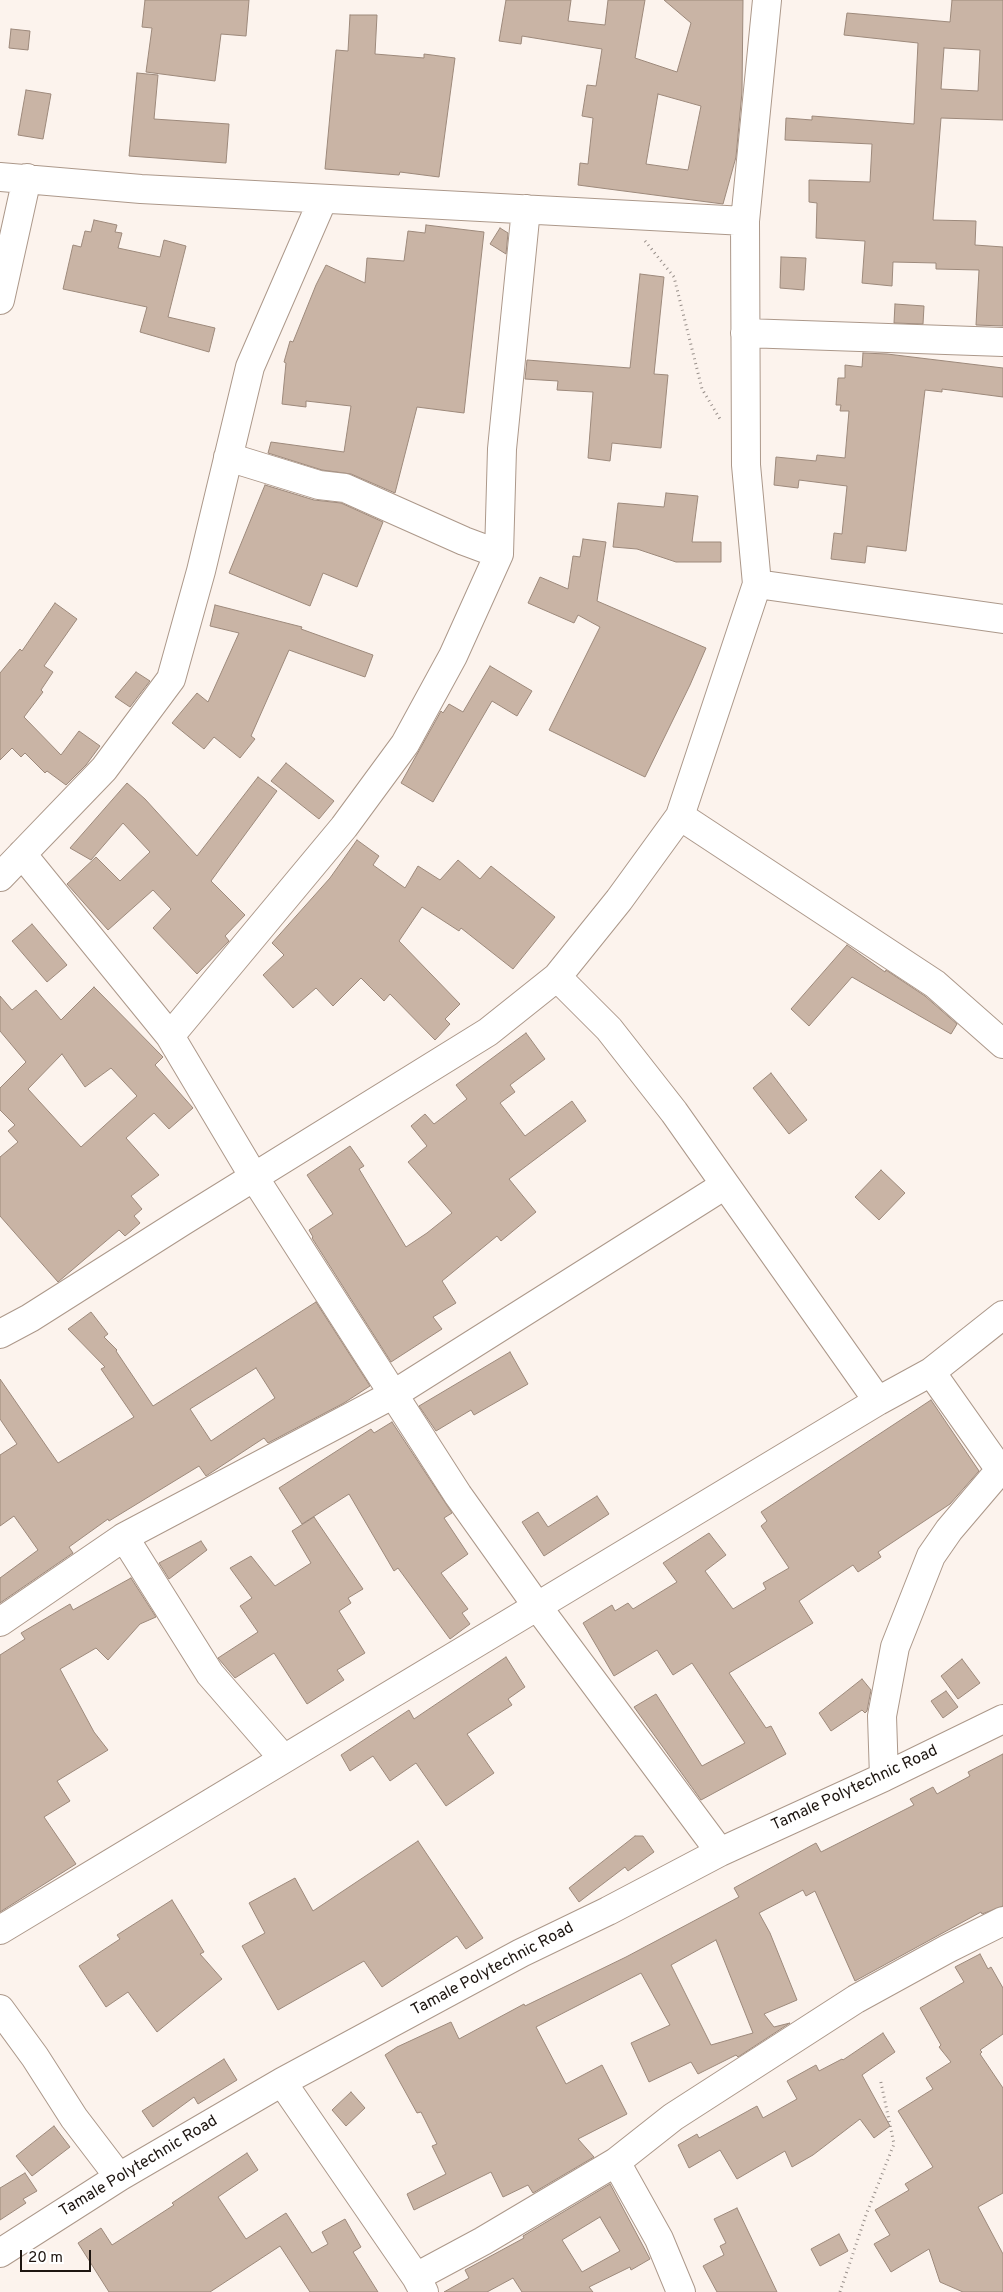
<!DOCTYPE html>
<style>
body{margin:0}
#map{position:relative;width:1003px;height:2292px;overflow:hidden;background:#fcf3ed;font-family:Overpass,sans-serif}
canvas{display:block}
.scale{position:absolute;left:20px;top:2250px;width:71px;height:22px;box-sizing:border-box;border:2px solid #1d1510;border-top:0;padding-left:6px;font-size:15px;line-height:18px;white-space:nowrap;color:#1d1510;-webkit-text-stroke:4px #fff;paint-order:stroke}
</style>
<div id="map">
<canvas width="1003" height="2292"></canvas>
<div class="scale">20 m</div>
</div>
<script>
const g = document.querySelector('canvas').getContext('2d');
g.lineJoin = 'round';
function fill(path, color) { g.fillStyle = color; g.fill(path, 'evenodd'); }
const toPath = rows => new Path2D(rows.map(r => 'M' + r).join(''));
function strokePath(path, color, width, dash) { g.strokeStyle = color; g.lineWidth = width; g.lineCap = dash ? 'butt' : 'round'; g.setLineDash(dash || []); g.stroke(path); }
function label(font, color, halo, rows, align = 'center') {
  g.font = font + ' Overpass,sans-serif'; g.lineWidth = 4; g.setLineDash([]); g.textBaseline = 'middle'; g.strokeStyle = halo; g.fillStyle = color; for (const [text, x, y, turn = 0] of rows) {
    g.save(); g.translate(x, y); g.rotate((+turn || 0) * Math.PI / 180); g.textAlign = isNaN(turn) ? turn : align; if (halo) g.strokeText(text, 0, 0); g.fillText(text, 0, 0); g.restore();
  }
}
const building = toPath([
 [145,0,249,0,246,36,221,34,215,81,146,72,152,28,142,27,145,0],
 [506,0,571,0,568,21,605,25,608,0,645,0,635,58,677,72,691,23,664,0,743,0,742,92,736,157,723,204,578,185,580,163,588,164,593,118,582,116,587,85,596,86,602,49,522,36,521,44,499,41,506,0],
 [658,94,701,106,688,170,646,164,658,94],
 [952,0,1003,0,1003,120,941,118,933,220,976,221,975,245,1003,247,1003,326,976,325,979,270,936,269,936,263,893,262,892,286,862,283,865,241,816,238,817,203,809,202,809,180,870,182,872,144,785,140,786,118,812,120,812,116,914,124,918,43,844,35,847,13,950,22,952,0],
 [944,48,980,50,978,91,941,89,944,48],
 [350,15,377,15,375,54,424,58,424,54,455,58,439,177,400,172,399,175,325,169,336,50,348,51,350,15],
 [11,29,30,31,28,50,9,48,11,29],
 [137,73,158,75,154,119,229,124,226,163,129,156,137,73],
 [26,90,51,94,43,139,18,135,26,90],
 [94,220,117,225,115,232,122,233,118,248,160,257,164,240,186,246,168,317,215,328,209,352,140,332,147,307,63,289,73,245,81,247,85,231,91,232,94,220],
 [426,225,484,232,464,413,417,407,395,493,351,474,322,470,268,453,271,442,344,452,351,406,306,401,306,407,282,404,286,363,284,362,290,341,293,342,316,285,326,265,365,283,367,258,404,261,408,231,425,233,426,225],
 [500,228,508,233,506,254,490,244,500,228],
 [781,257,806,258,804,290,780,288,781,257],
 [640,274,664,277,654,374,668,375,661,448,612,443,610,461,588,458,593,392,557,390,558,381,525,379,527,360,630,368,640,274],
 [895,304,924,306,923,324,894,323,895,304],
 [863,353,887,354,1003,368,1003,397,942,389,942,392,925,390,906,551,867,546,865,563,831,559,834,533,842,534,847,486,799,480,798,488,774,485,776,457,816,461,817,455,845,458,849,411,840,411,841,405,836,405,838,378,845,378,845,365,862,367,863,353],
 [265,485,314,500,341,503,383,522,357,587,323,573,310,606,229,573,265,485],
 [666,493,698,496,692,542,721,542,721,562,676,562,637,549,613,547,618,503,664,507,666,493],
 [583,539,606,542,597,601,706,648,690,685,645,777,549,730,600,627,578,615,574,623,528,603,540,577,568,589,573,556,580,557,583,539],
 [55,603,77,619,44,666,53,672,41,690,43,692,24,717,61,755,79,731,100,746,86,765,66,785,47,771,45,773,25,753,21,757,12,748,0,760,0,673,20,649,22,651,55,603],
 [215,605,302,627,301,629,373,655,365,677,289,650,251,736,255,739,240,758,214,737,204,749,172,723,197,693,208,702,239,633,210,626,215,605],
 [490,666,532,691,517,716,492,701,433,802,401,783,441,711,443,713,449,704,463,712,490,666],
 [136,672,150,681,130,707,115,697,136,672],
 [286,763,334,801,319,819,271,781,286,763],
 [258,777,277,791,211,881,245,915,225,936,229,941,197,974,153,928,171,909,153,890,108,930,67,884,96,857,120,881,150,852,123,823,91,860,70,848,127,783,145,799,197,856,258,777],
 [357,840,379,856,373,865,405,888,418,866,440,880,458,860,480,879,491,866,555,917,513,969,461,928,459,931,422,907,399,941,460,1004,445,1019,450,1024,435,1040,390,994,384,1001,361,978,333,1006,316,988,293,1008,263,975,284,955,272,943,330,878,357,840],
 [32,924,67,965,47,982,12,941,32,924],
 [847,945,885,972,886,970,925,996,957,1024,951,1034,852,977,809,1026,791,1009,847,945],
 [94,987,163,1057,155,1065,193,1108,169,1129,154,1113,126,1138,159,1175,131,1196,142,1209,134,1216,140,1223,125,1236,119,1230,58,1282,0,1216,0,1157,18,1142,8,1131,15,1125,0,1110,0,1088,26,1062,0,1031,0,996,12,1010,36,990,61,1020,94,987],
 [62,1054,85,1087,111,1068,137,1096,81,1147,28,1089,62,1054],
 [526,1033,545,1059,510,1085,515,1092,500,1103,525,1136,572,1101,586,1121,509,1179,536,1212,501,1241,497,1236,442,1281,456,1303,433,1317,442,1329,391,1362,312,1238,313,1237,309,1230,333,1214,307,1175,350,1146,364,1166,359,1169,406,1247,427,1233,452,1213,408,1162,427,1146,411,1126,425,1114,434,1124,467,1099,456,1085,526,1033],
 [771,1073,807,1120,789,1134,753,1088,771,1073],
 [881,1170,905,1193,879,1220,855,1197,881,1170],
 [316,1302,370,1386,344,1403,268,1443,264,1438,206,1476,199,1466,109,1521,108,1519,69,1547,73,1553,0,1603,0,1578,38,1550,14,1516,0,1526,0,1455,17,1444,0,1419,0,1379,58,1463,134,1417,101,1369,105,1367,68,1329,91,1312,108,1334,104,1337,117,1350,116,1351,153,1406,316,1302],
 [256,1368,275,1398,211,1441,190,1409,256,1368],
 [510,1352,528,1384,474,1415,471,1410,436,1431,419,1406,510,1352],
 [931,1400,979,1471,950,1504,878,1552,881,1557,858,1572,853,1565,799,1601,813,1623,729,1673,766,1728,771,1726,786,1754,701,1800,634,1707,656,1694,702,1766,745,1743,692,1663,673,1675,657,1650,614,1676,583,1623,612,1605,615,1611,628,1603,633,1609,677,1582,663,1563,709,1533,726,1555,705,1571,733,1609,766,1589,763,1583,789,1568,761,1526,767,1521,761,1512,931,1400],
 [392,1422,452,1513,444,1518,468,1554,441,1573,468,1609,462,1613,470,1624,450,1639,398,1568,394,1571,349,1494,302,1524,279,1488,371,1429,374,1433,392,1422],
 [597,1496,609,1514,544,1556,522,1522,538,1512,548,1527,597,1496],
 [314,1517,363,1589,348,1598,351,1603,339,1611,365,1653,337,1670,344,1680,307,1704,274,1653,235,1678,218,1658,258,1632,240,1606,252,1598,230,1568,251,1556,275,1586,311,1563,292,1531,314,1517],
 [201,1541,207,1550,169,1579,159,1563,201,1541],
 [131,1578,156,1617,140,1624,108,1660,96,1648,60,1669,94,1732,108,1750,57,1781,70,1801,44,1817,76,1864,0,1912,0,1655,25,1639,21,1633,70,1604,73,1610,131,1578],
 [506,1657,525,1687,508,1699,512,1705,467,1734,494,1773,446,1806,416,1763,390,1781,373,1756,350,1771,341,1755,409,1710,414,1719,506,1657],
 [962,1659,980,1683,958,1699,941,1676,962,1659],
 [862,1679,871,1690,867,1711,865,1713,862,1710,831,1731,819,1713,862,1679],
 [946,1691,958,1707,943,1718,931,1701,946,1691],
 [1003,1754,1003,1906,982,1914,981,1912,855,1981,815,1891,806,1896,803,1890,759,1913,770,1933,797,2000,764,2014,774,2027,790,2023,738,2057,736,2055,698,2074,691,2062,649,2082,631,2043,670,2025,641,1973,536,2027,566,2084,602,2065,627,2114,578,2139,594,2157,533,2193,528,2185,503,2197,491,2172,414,2210,407,2194,446,2174,432,2146,437,2144,421,2112,417,2113,385,2055,397,2047,451,2022,459,2039,524,2004,525,2006,626,1957,739,1897,734,1888,816,1843,821,1852,914,1805,910,1799,933,1787,937,1794,970,1776,968,1772,1003,1754],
 [716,1940,753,2033,711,2045,671,1965,716,1940],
 [635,1836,643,1836,654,1852,628,1871,625,1867,579,1902,569,1888,635,1836],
 [418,1841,483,1938,466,1949,457,1936,382,1987,364,1961,278,2010,242,1946,265,1933,249,1903,295,1878,313,1911,418,1841],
 [172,1900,204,1952,200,1954,222,1979,157,2032,128,1992,106,2007,79,1966,120,1939,117,1935,172,1900],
 [980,1954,988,1969,991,1967,1003,1988,1003,2034,980,2050,982,2052,980,2054,1003,2088,1003,2193,978,2207,1003,2254,1003,2292,963,2292,940,2282,929,2249,891,2272,874,2244,890,2235,875,2210,909,2190,905,2184,933,2167,898,2111,933,2089,926,2078,951,2062,939,2047,941,2045,920,2008,964,1982,955,1967,980,1954],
 [883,2033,895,2052,862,2075,890,2126,874,2138,860,2119,813,2155,792,2167,785,2151,737,2179,720,2150,689,2168,678,2145,697,2134,699,2138,757,2106,763,2118,797,2099,787,2081,816,2065,819,2071,842,2059,843,2060,883,2033],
 [224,2059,237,2080,198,2104,194,2097,153,2127,142,2111,224,2059],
 [351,2092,365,2108,346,2126,332,2110,351,2092],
 [54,2126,70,2147,32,2176,16,2156,54,2126],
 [247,2153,258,2170,218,2197,246,2239,286,2213,312,2253,328,2244,322,2232,345,2219,361,2247,353,2252,378,2292,310,2292,280,2246,210,2292,109,2292,78,2243,101,2228,112,2245,174,2205,172,2203,247,2153],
 [25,2173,37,2191,23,2199,26,2203,0,2220,0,2188,25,2173],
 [610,2184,650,2259,631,2270,630,2267,589,2287,593,2292,522,2292,513,2278,487,2292,444,2292,469,2278,465,2270,524,2238,523,2236,610,2184],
 [600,2217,620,2251,582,2272,562,2240,600,2217],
 [737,2208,777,2292,717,2292,703,2266,724,2255,720,2246,726,2243,714,2219,737,2208],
 [839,2234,848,2251,820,2266,811,2249,839,2234]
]);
fill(building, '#c9b4a5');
strokePath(building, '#9d897b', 1);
const minor = toPath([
 [0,177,141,189,745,221],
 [0,300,27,178],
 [745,333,1003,342],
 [228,457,319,485,345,488,464,541,499,554],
 [757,584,1003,619],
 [680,816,935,984,1003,1044],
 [22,854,170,1036,254,1177,458,1495,537,1606,720,1852],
 [0,877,104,769,171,679,201,571,250,367,323,199],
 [557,977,609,1029,674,1112,878,1401],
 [170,1036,344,827,405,744,453,656,499,554,502,449,526,209],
 [0,1334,30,1318,183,1221,488,1032,557,977,619,900,680,816,757,584,746,465,745,221,767,0],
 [931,1372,1003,1474],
 [124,1537,210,1674,283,1758],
 [0,1622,124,1537,394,1394,725,1185],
 [884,1777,882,1716,895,1647,931,1556,949,1530,1000,1470],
 [0,1930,878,1401,931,1372,1003,1315],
 [0,2009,35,2057,74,2118,119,2177],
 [282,2082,416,2277,424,2292],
 [616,2162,659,2239,681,2292],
 [0,2253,119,2177,282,2082,521,1953,608,1911,720,1852,884,1777,1003,1719],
 [416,2277,483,2241,616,2162,673,2117,856,1999,947,1949,1003,1921]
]);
strokePath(minor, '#ac988a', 30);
strokePath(toPath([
 [645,241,674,277,702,389,720,419],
 [840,2292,866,2215,894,2144,880,2078]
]), '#988f8a', 3, [1, 4]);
strokePath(minor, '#fff', 28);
label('16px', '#1d1510', '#fff', [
 ["Tamale Polytechnic Road",855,1789,-25],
 ["Tamale Polytechnic Road",493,1970,-28],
 ["Tamale Polytechnic Road",139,2167,-31]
]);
</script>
